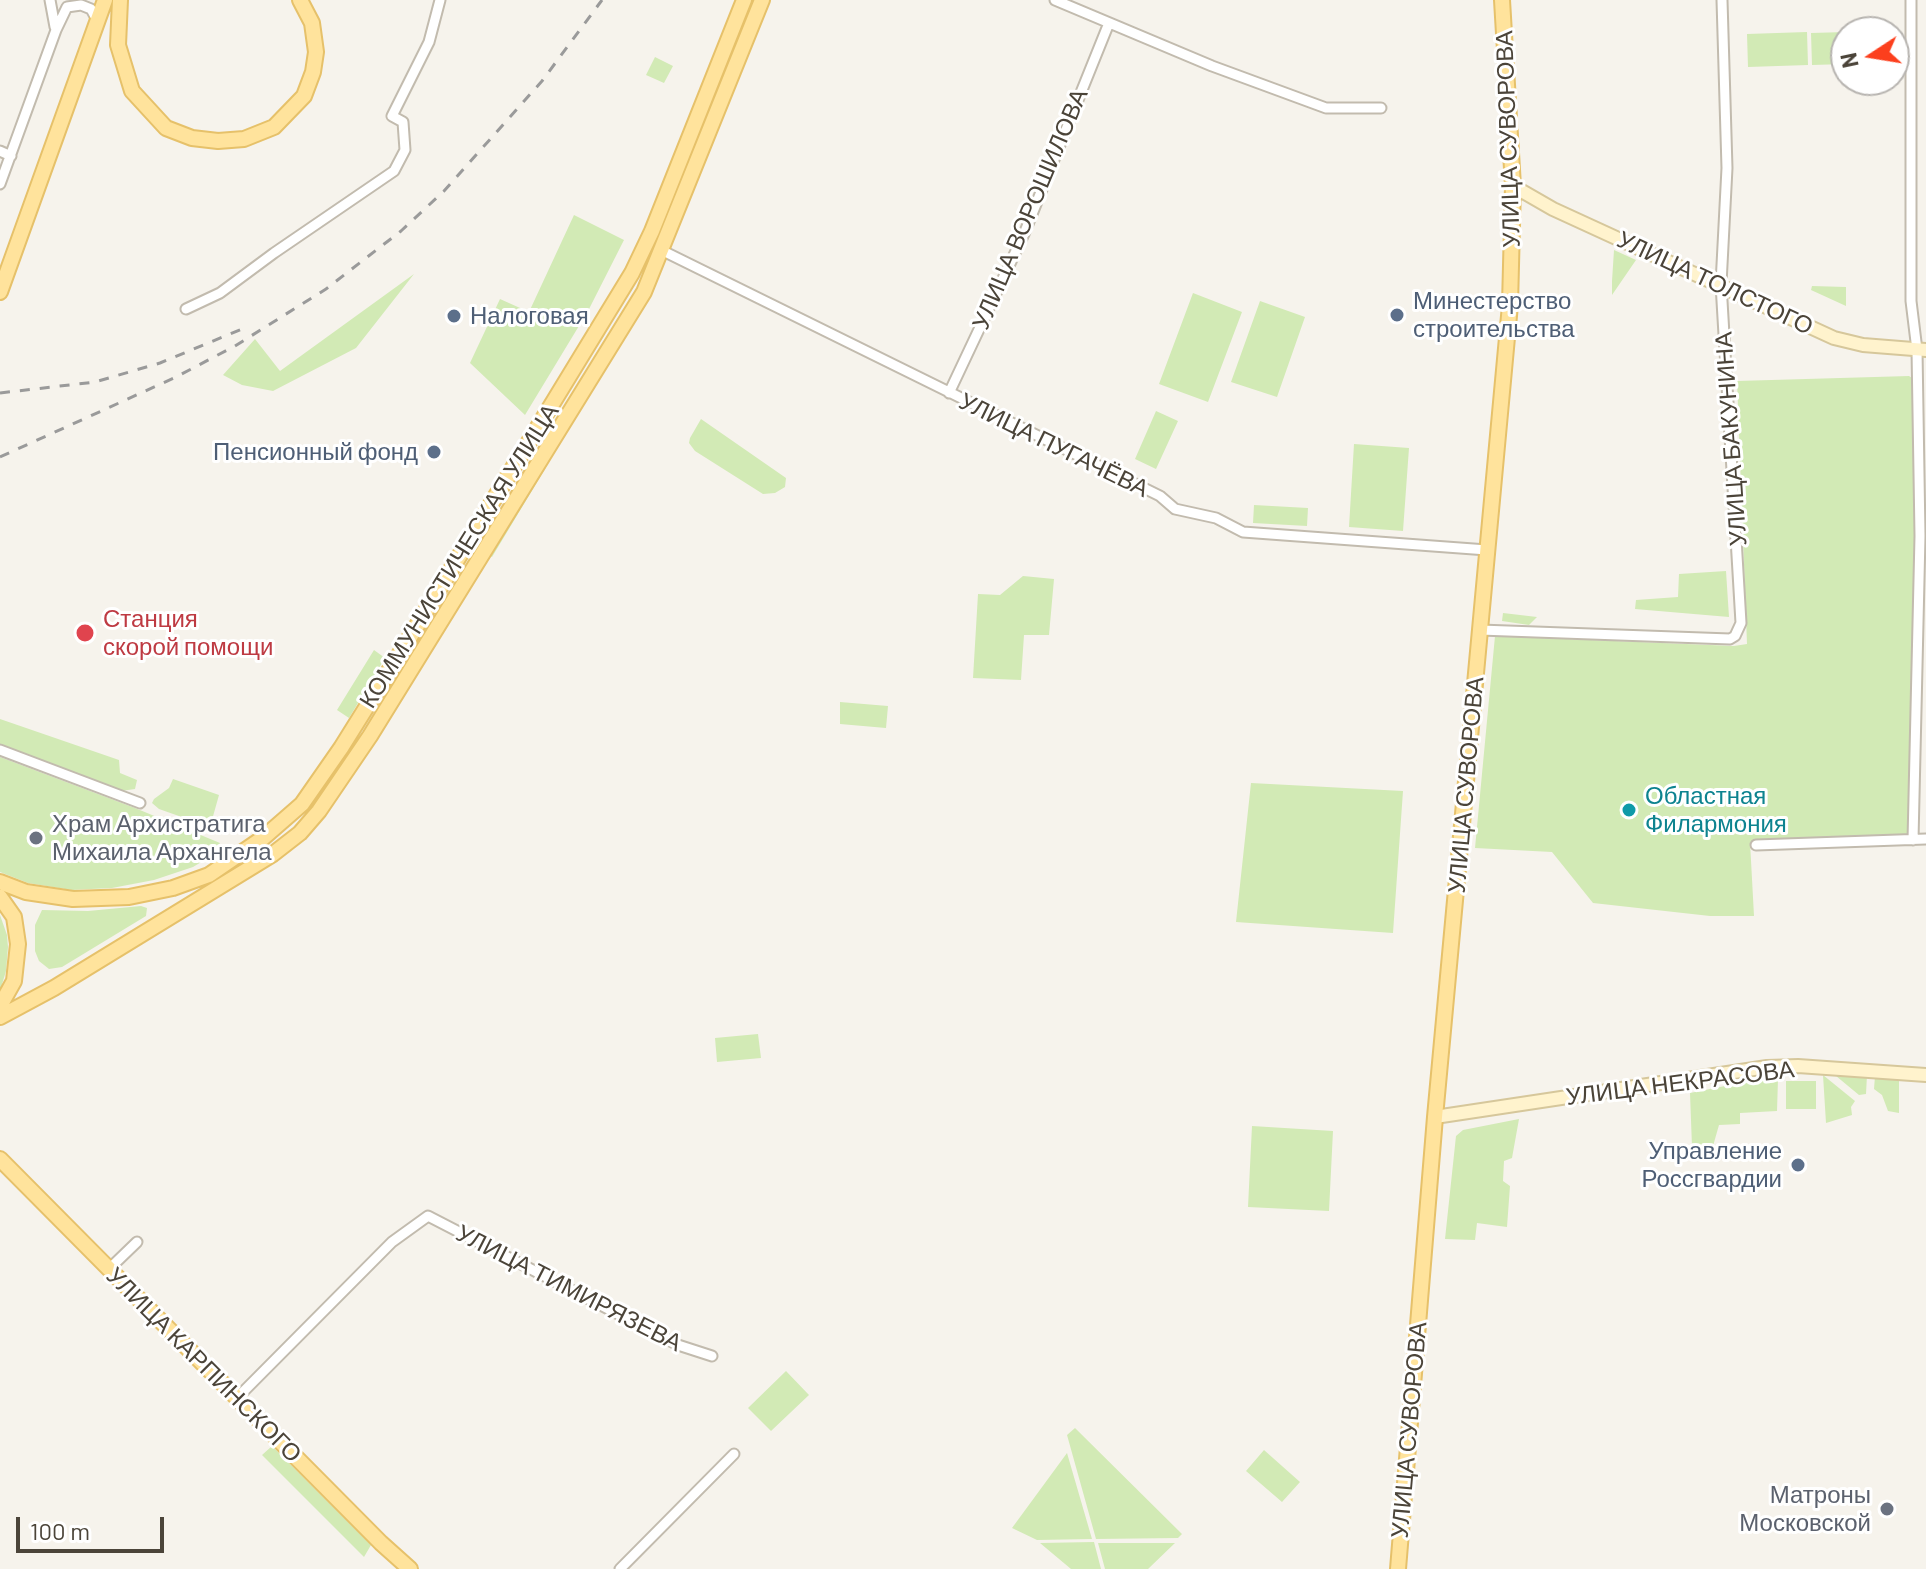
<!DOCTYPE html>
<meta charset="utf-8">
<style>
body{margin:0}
#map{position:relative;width:1926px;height:1569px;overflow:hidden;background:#f6f3ec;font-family:Barlow,sans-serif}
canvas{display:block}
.north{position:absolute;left:1830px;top:16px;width:80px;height:80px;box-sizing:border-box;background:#fff;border:2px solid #b7b4b0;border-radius:50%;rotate:258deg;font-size:22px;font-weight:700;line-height:32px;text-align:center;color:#4b4439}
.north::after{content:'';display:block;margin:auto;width:28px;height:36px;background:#fc3f1d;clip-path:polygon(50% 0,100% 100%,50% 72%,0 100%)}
.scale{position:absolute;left:16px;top:1517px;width:148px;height:36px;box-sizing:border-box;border:4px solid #4b4439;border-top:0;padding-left:10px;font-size:24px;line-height:28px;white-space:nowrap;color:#4b4439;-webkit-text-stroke:6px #fff;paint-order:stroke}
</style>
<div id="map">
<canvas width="1926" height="1569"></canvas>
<div class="north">N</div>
<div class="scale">100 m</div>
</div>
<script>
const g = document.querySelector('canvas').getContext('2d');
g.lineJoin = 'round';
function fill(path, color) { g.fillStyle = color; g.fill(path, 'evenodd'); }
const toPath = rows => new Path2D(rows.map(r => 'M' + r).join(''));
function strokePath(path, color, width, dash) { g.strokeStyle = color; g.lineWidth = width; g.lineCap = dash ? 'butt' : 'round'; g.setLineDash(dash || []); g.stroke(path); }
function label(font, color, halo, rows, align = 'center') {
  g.font = font + ' Barlow,sans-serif'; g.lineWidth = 6; g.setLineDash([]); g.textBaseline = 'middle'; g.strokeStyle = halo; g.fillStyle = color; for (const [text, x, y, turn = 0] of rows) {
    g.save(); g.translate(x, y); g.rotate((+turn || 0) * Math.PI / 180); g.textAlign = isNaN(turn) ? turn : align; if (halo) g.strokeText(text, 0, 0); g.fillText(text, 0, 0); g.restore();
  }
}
fill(toPath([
 [1807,32,1808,65,1748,67,1747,34],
 [1846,32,1846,64,1812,65,1811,33],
 [655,57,673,66,664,83,646,75],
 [574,215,624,240,588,311,525,415,470,363,500,299,529,312],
 [1614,250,1636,260,1612,295,1612,281],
 [414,274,356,348,273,391,242,385,223,375,255,339,280,371],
 [1812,286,1846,287,1846,306,1811,290],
 [1193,293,1242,312,1208,402,1159,384],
 [1260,301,1305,317,1277,397,1231,382],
 [1909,376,1915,380,1918,536,1910,834,1750,842,1754,916,1710,916,1593,903,1552,852,1475,848,1495,636,1734,646,1747,644,1737,381],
 [1156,411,1178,421,1156,469,1135,459],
 [701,419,786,478,785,487,775,493,763,494,695,451,689,443,690,438],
 [1354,444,1409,448,1403,531,1349,527],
 [539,459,548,464,492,557,480,551],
 [1254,505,1308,508,1307,526,1253,523],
 [1726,571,1729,617,1635,609,1636,600,1678,597,1679,574],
 [1023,576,1054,579,1049,635,1024,635,1021,680,973,678,978,594,1000,595],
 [1503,613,1537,617,1529,625,1502,621],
 [374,650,385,658,349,718,337,710],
 [840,702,888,706,886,728,840,724],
 [0,719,119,760,120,773,137,780,135,789,121,791,0,745],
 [0,757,135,808,220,843,213,855,193,867,154,880,112,888,71,890,28,883,0,872],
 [173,779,219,795,210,827,159,809,152,803,154,799,169,788],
 [1251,783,1403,791,1393,933,1236,922],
 [141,906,147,908,146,916,62,967,49,969,39,961,35,951,35,925,42,910,88,911],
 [0,915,7,935,8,947,6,971,0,991],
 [758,1034,761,1058,717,1062,715,1038],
 [1830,1071,1867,1075,1866,1094,1859,1095],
 [1823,1075,1855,1101,1851,1107,1852,1115,1826,1123],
 [1875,1076,1899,1078,1899,1113,1888,1111,1882,1095,1874,1089],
 [1778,1079,1777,1111,1740,1113,1740,1124,1719,1125,1713,1146,1692,1147,1690,1093,1755,1080],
 [1786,1081,1816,1081,1816,1109,1786,1109],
 [1519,1119,1512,1158,1504,1161,1503,1181,1510,1186,1507,1227,1477,1223,1475,1240,1445,1239,1456,1136,1463,1130],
 [1252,1126,1333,1131,1329,1211,1248,1207],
 [786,1371,809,1395,771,1431,748,1408],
 [1075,1428,1182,1534,1178,1538,1096,1539,1067,1435],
 [272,1446,371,1545,364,1557,262,1455],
 [1264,1450,1300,1482,1282,1502,1246,1471],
 [1067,1453,1092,1539,1037,1540,1012,1528],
 [1094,1542,1101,1569,1071,1569,1040,1543],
 [1098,1543,1175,1543,1148,1569,1105,1569]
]), '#d2eab5');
const street = toPath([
 [50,0,55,27],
 [1055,0,1212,66,1326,108,1381,108],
 [1911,0,1911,301,1917,350,1920,536,1913,840],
 [0,151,11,156],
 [0,184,56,30,67,7,81,5,91,9,97,20],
 [661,250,1160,496,1175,509,1216,518,1243,532,1487,550],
 [186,309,220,293,274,253,394,171,405,150,403,122,392,116,429,42,440,0],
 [949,393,1024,234,1109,23],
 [1480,630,1730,639,1735,636,1741,623,1721,284,1727,168,1722,0],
 [0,750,140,803],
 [1756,845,1926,839],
 [109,1269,137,1242],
 [237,1398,392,1242,428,1216,678,1345,712,1356],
 [620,1569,734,1454]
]);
const secondary = toPath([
 [1513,186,1553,209,1834,338,1863,345,1926,350],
 [1435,1117,1767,1067,1798,1066,1926,1075]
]);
const primary = toPath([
 [120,0,118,45,132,91,166,128,192,138,218,141,244,139,274,127,304,96,313,72,316,52,312,23,300,0],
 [0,292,105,0],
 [0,882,26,892,73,899,129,897,173,888,209,875,263,838,302,804,341,748,399,655,632,273,652,231,744,0],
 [0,897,14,917,18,944,14,981,0,1006],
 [0,1017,54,988,273,854,300,833,319,811,370,736,644,292,762,0],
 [0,1159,381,1543,410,1569],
 [1398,1569,1435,1117,1510,305,1513,186,1502,0]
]);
strokePath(street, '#c2bbae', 13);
strokePath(secondary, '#d6c79b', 16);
strokePath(primary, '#e6c16a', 18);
strokePath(street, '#fff', 9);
strokePath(secondary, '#fff3cd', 12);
strokePath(primary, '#ffe39c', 14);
strokePath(toPath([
 [0,393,95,382,160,363,242,329],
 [0,457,174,378,235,346,326,289,401,231,444,191,542,81,602,0]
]), '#9a9a9a', 3, [10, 10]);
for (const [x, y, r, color] of [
 [1397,315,8,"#5c6f8a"],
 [454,316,8,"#5c6f8a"],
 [434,452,8,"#5c6f8a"],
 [85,633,10,"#e0444e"],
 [1629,810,8,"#0f9aa8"],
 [36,838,8,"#6b7280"],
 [1798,1165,8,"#5c6f8a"],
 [1887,1509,8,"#6b7280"]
]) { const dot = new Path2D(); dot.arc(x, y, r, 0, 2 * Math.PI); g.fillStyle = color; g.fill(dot); strokePath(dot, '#fff', 3); }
label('24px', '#4b4439', '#fff', [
 ["УЛИЦА СУВОРОВА",1508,139,-92],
 ["УЛИЦА ВОРОШИЛОВА",1030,209,-67],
 ["УЛИЦА ТОЛСТОГО",1715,283,25],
 ["УЛИЦА БАКУНИНА",1731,439,-94],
 ["УЛИЦА ПУГАЧЁВА",1054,445,26],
 ["КОММУНИСТИЧЕСКАЯ УЛИЦА",459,556,-58],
 ["УЛИЦА СУВОРОВА",1466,785,-85],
 ["УЛИЦА НЕКРАСОВА",1680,1083,-7],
 ["УЛИЦА ТИМИРЯЗЕВА",569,1288,27],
 ["УЛИЦА КАРПИНСКОГО",204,1365,45],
 ["УЛИЦА СУВОРОВА",1409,1430,-85]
]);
label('24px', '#4e5e75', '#fff', [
 ["Минестерство",1413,301],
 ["строительства",1413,329],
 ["Налоговая",470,316],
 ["Пенсионный фонд",418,452,"right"],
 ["Управление",1782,1151,"right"],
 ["Россгвардии",1782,1179,"right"]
], 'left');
label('24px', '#be3a42', '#fff', [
 ["Станция",103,619],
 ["скорой помощи",103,647]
], 'left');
label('24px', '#0d838f', '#fff', [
 ["Областная",1645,796],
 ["Филармония",1645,824]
], 'left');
label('24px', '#5b616d', '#fff', [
 ["Храм Архистратига",52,824],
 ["Михаила Архангела",52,852],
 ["Матроны",1871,1495,"right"],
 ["Московской",1871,1523,"right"]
], 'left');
</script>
